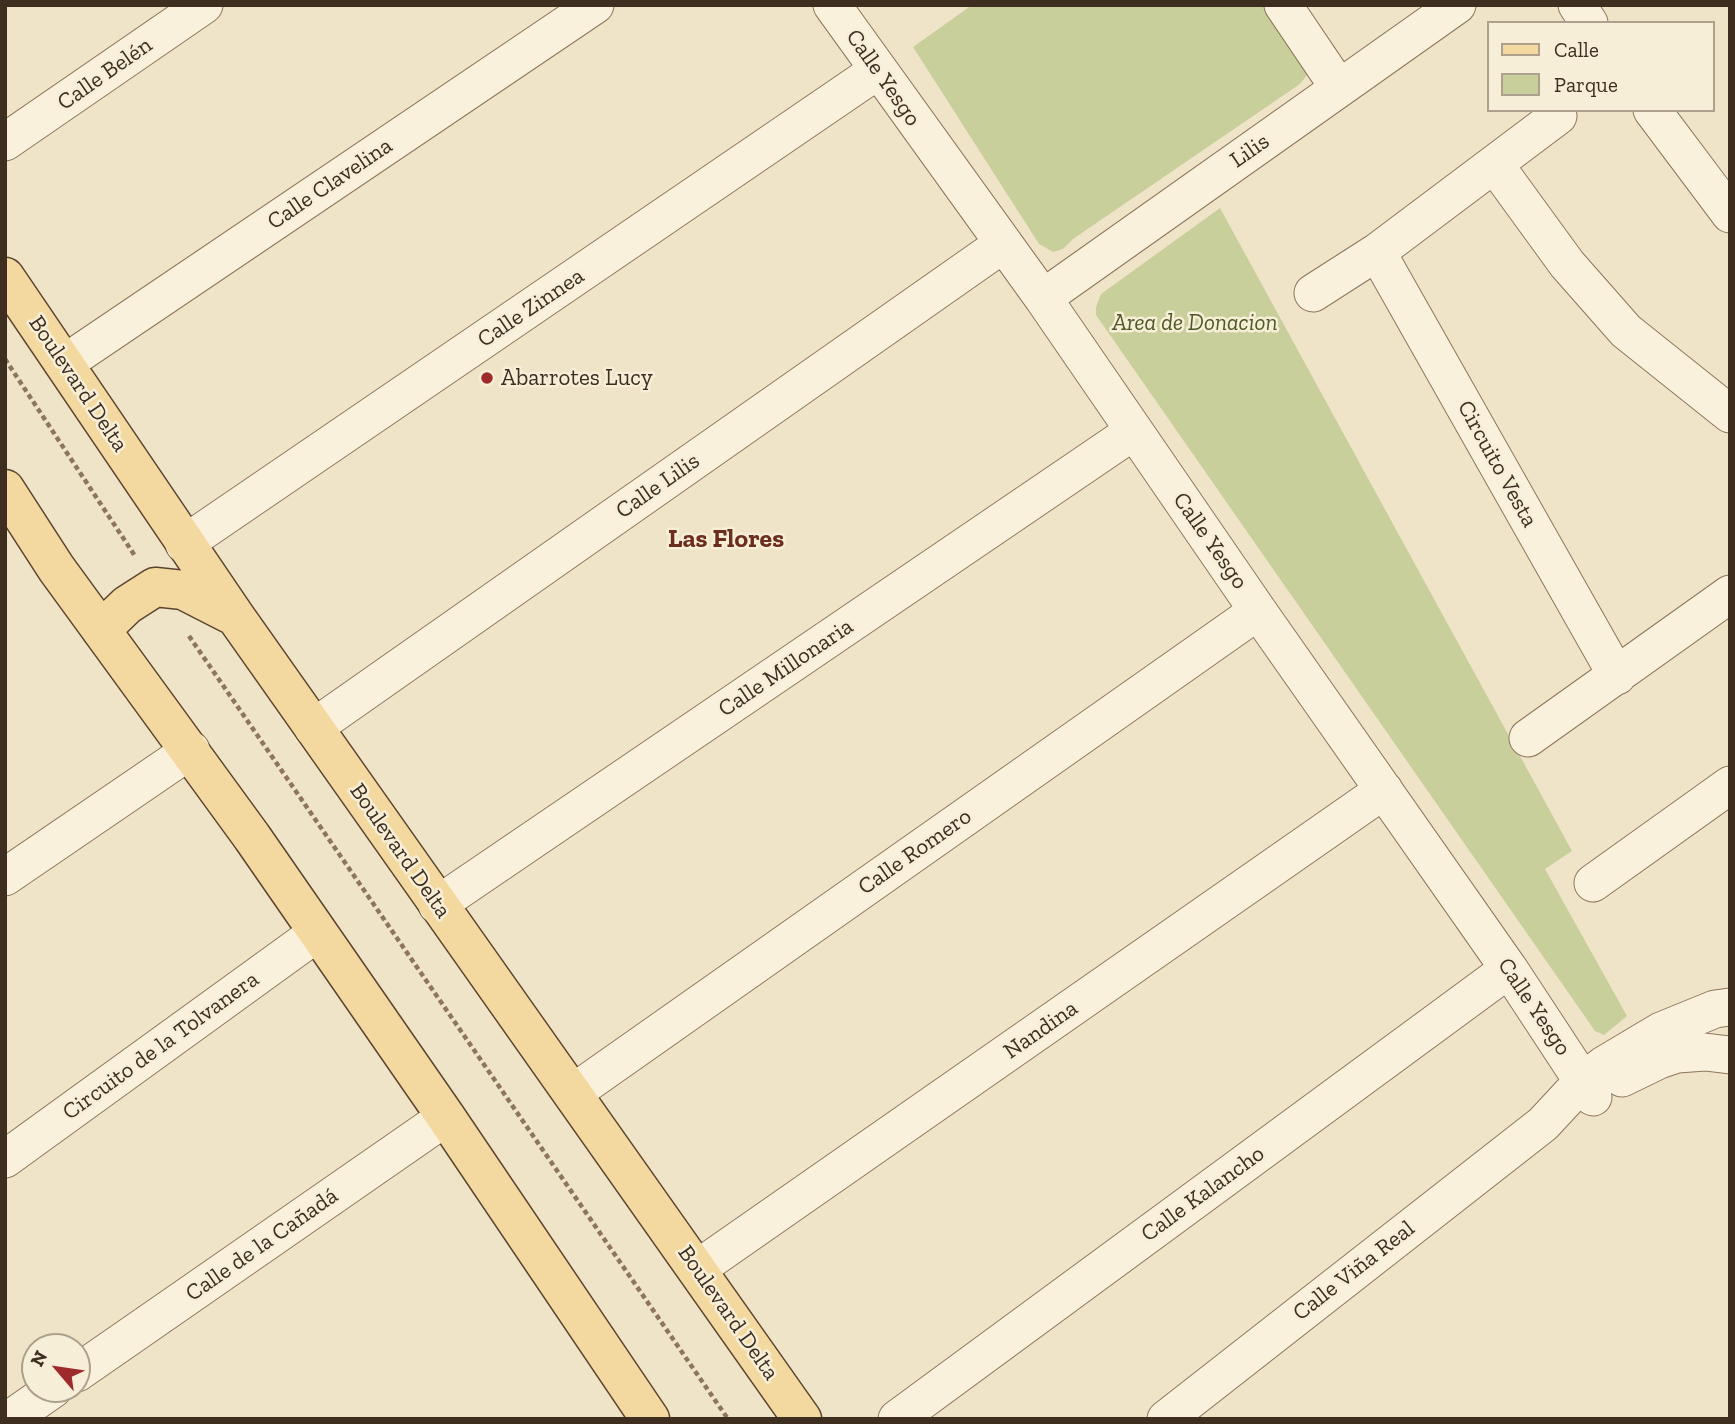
<!DOCTYPE html>
<meta charset="utf-8">
<style>
body{margin:0}
#map{position:relative;width:1735px;height:1424px;overflow:hidden;background:#f0e4c8;font-family:"Zilla Slab",serif}
canvas{display:block}
.frame{position:absolute;inset:0;border:7px solid #3d2e20;pointer-events:none}
.legend{position:absolute;left:1487px;top:21px;width:228px;height:91px;box-sizing:border-box;background:#f7eed8;border:2px solid #ada18e;margin:0;padding:9px 12px;list-style:none;font-size:21px;color:#3d2e20}
.legend li{display:flex;align-items:center;gap:14px;height:35px}
.legend b{width:35px;border:2px solid #ada18e}
.north{position:absolute;left:21px;top:1333px;width:70px;height:70px;box-sizing:border-box;background:#f7eed8;border:2px solid #ada18e;border-radius:50%;rotate:299deg;font-size:19px;font-weight:700;line-height:28px;text-align:center;color:#3d2e20}
.north::after{content:'';display:block;margin:auto;width:24px;height:32px;background:#9e2a2b;clip-path:polygon(50% 0,100% 100%,50% 72%,0 100%)}
</style>
<div id="map">
<canvas width="1735" height="1424"></canvas>
<div class="frame"></div>
<ul class="legend">
<li><b style="height:9px;background:#f3d9a0"></b>Calle</li>
<li><b style="height:19px;background:#c9cf9b"></b>Parque</li>
</ul>
<div class="north">N</div>
</div>
<script>
const g = document.querySelector('canvas').getContext('2d');
g.lineJoin = 'round';
function fill(path, color) { g.fillStyle = color; g.fill(path, 'evenodd'); }
const toPath = rows => new Path2D(rows.map(r => 'M' + r).join(''));
function strokePath(path, color, width, dash) { g.strokeStyle = color; g.lineWidth = width; g.lineCap = dash ? 'butt' : 'round'; g.setLineDash(dash || []); g.stroke(path); }
function label(font, color, halo, rows, align = 'center') {
  g.font = font + ' "Zilla Slab",serif'; g.lineWidth = 5; g.setLineDash([]); g.textBaseline = 'middle'; g.strokeStyle = halo; g.fillStyle = color; for (const [text, x, y, turn = 0] of rows) {
    g.save(); g.translate(x, y); g.rotate((+turn || 0) * Math.PI / 180); g.textAlign = isNaN(turn) ? turn : align; if (halo) g.strokeText(text, 0, 0); g.fillText(text, 0, 0); g.restore();
  }
}
fill(toPath([
 [972,5,1264,5,1305,63,1307,75,1300,84,1073,239,1063,249,1053,252,1039,244,913,47],
 [1220,208,1572,851,1545,869,1627,1016,1604,1035,1595,1031,1096,315,1096,307,1101,294]
]), '#c9cf9b');
const minor = toPath([
 [832,5,1043,298,1258,611,1509,969,1593,1097],
 [1283,5,1339,88],
 [1577,5,1589,23],
 [1652,110,1730,214],
 [5,142,204,5],
 [1495,165,1567,264,1626,331,1730,414],
 [1377,252,1617,676],
 [1313,293,1377,252,1558,116],
 [1043,298,1457,5],
 [65,363,595,5],
 [184,544,877,71],
 [313,728,1003,244],
 [1528,738,1730,594],
 [5,877,191,750],
 [1593,883,1730,785],
 [437,905,1134,431],
 [1622,1078,1659,1060,1677,1054,1705,1052,1730,1055],
 [573,1093,1258,611],
 [5,1159,317,933],
 [697,1269,1384,790],
 [77,1373,446,1117],
 [10,1419,53,1389],
 [897,1419,1509,969],
 [1166,1419,1543,1124,1583,1081,1604,1065,1661,1031,1715,1009,1730,1007]
]);
const primary = toPath([
 [5,277,235,616,802,1419],
 [5,489,56,568,252,837,446,1117,650,1419],
 [101,630,127,605,155,587,183,590,230,614]
]);
strokePath(minor, '#8d765c', 39);
strokePath(primary, '#5b4430', 41);
strokePath(toPath([
 [5,359,135,556],
 [189,636,728,1419]
]), '#8d765c', 4.5, [5, 3.5]);
strokePath(minor, '#faf1dc', 37);
strokePath(primary, '#f3d9a0', 38);
for (const [x, y, r, color] of [
 [487,378,7,"#9e2a2b"]
]) { const dot = new Path2D(); dot.arc(x, y, r, 0, 2 * Math.PI); g.fillStyle = color; g.fill(dot); strokePath(dot, '#f7eed8', 2.5); }
label('23px', '#3d2e20', '#f7eed8', [
 ["Calle Belén",105,74,-35],
 ["Calle Yesgo",883,78,55],
 ["Lilis",1250,151,-35],
 ["Calle Clavelina",330,184,-34],
 ["Calle Zinnea",531,308,-34],
 ["Boulevard Delta",78,384,56],
 ["Circuito Vesta",1497,464,61],
 ["Calle Lilis",658,486,-35],
 ["Calle Yesgo",1210,541,55],
 ["Calle Millonaria",786,668,-34],
 ["Boulevard Delta",400,851,55],
 ["Calle Romero",915,852,-35],
 ["Calle Yesgo",1534,1007,56],
 ["Nandina",1041,1030,-35],
 ["Circuito de la Tolvanera",161,1046,-36],
 ["Calle Kalancho",1203,1194,-36],
 ["Calle de la Cañadá",262,1245,-35],
 ["Calle Viña Real",1354,1271,-38],
 ["Boulevard Delta",728,1313,55]
]);
label('italic 23px', '#4d5a26', '#f7eed8', [
 ["Area de Donacion",1195,323]
]);
label('23px', '#3d2e20', '#f7eed8', [
 ["Abarrotes Lucy",501,378]
], 'left');
label('bold 26px', '#6b2e1e', '#f7eed8', [
 ["Las Flores",726,540]
]);
</script>
